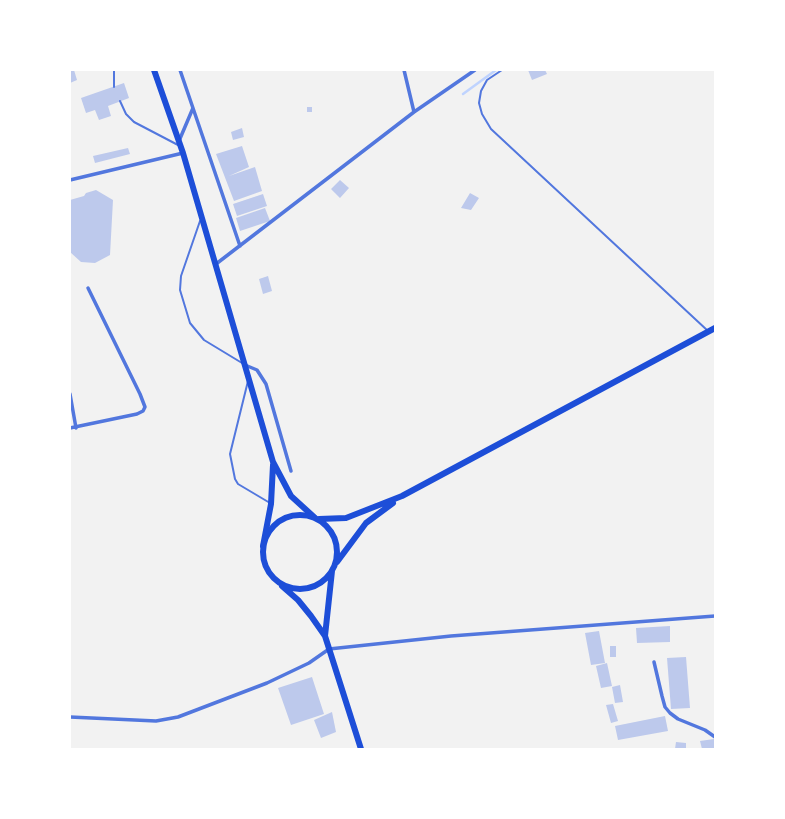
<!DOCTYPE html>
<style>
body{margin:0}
#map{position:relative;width:785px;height:819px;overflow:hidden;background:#f2f2f2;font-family:"Alegreya Sans",sans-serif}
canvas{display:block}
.frame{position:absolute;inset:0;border:71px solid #fff;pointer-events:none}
</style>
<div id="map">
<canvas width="785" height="819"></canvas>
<div class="frame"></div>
</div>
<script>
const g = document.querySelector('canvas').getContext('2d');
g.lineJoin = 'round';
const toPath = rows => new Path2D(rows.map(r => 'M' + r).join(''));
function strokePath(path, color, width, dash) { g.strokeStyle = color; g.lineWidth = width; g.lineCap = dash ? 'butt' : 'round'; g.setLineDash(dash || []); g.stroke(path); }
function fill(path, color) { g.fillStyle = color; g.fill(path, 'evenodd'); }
strokePath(toPath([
 [463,94,496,70]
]), '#bfd3fe', 2.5);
fill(toPath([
 [70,70,74,70,77,80,70,83],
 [528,70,545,70,547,74,532,80],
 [124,83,129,98,108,106,111,116,99,120,95,110,86,113,81,98],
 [307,107,312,107,312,112,307,112],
 [242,128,244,137,233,140,231,132],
 [242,146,249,167,229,176,255,167,262,191,234,201,216,154],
 [128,148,130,154,95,163,93,156],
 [340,180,349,188,340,198,331,189],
 [96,190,113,200,110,255,95,263,81,262,70,252,70,200,84,196,86,193],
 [470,193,479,198,471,210,461,208],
 [263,194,267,206,237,216,233,204],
 [265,208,270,221,240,231,236,218],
 [268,276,272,291,263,294,259,279],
 [670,626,670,642,637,643,636,628],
 [599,631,605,663,591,665,585,633],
 [610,646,616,646,616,657,610,657],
 [686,657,690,708,671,709,667,658],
 [607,663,612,686,601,688,596,666],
 [312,677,324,714,291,725,278,688],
 [620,685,623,702,615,703,612,687],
 [613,704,618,721,611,723,606,705],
 [332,712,336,732,321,738,314,720],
 [665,716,668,731,618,740,615,726],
 [714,739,715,749,702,749,700,741],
 [676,742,686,743,686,749,675,749]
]), '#bdc9ec');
strokePath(toPath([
 [114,70,114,87],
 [502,70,487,80,481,91,479,103,482,114,491,129,708,331],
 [120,101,126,114,134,122,178,145],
 [200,221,181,276,180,290,190,323,204,340,242,363],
 [248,381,230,454,235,479,238,484,270,503]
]), '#5277de', 2);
strokePath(toPath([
 [180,70,240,246],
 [404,70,414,112],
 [179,141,193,108],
 [70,180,183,153],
 [216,264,414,112,475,70],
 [245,365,257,370,266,384,291,471],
 [70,394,76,428],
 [70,428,137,414,143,411,145,407,140,394,88,288],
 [654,662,662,696,665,707,670,713,678,719,705,730,715,737],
 [70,717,156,721,178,717,267,683,309,663,329,649,451,636,715,616]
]), '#5277de', 3.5);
strokePath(toPath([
 [154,70,183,153,273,462,291,496,314,517],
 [263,546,271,504,273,465]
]), '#1d4ed8', 6);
strokePath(toPath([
 '263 552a37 37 0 1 1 74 0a37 37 0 1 1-74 0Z',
 [319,519,346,518,402,496,715,328],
 [337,562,366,523,393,503],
 [282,586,298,600,311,616,325,636,361,749],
 [325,636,332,571]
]), '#1d4ed8', 6);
</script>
